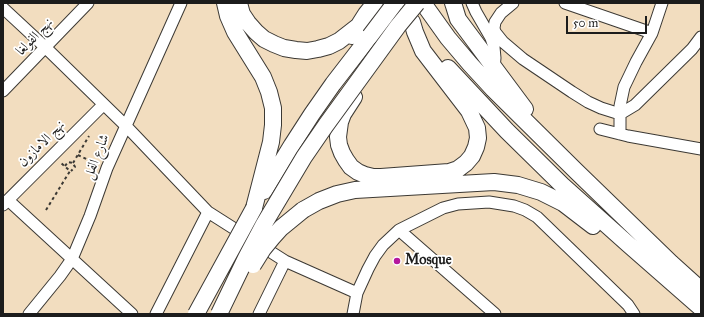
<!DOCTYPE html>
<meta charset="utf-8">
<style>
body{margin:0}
#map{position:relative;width:704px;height:317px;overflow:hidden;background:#f2ddbf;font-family:"IM FELL Great Primer",serif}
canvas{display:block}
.frame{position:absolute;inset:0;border:4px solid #1c1c1c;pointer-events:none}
.scale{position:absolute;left:566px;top:16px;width:81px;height:18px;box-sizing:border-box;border:2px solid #1c1c1c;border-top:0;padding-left:5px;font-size:12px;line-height:14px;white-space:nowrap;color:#1c1c1c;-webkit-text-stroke:3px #fff;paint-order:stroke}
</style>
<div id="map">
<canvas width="704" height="317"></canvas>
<div class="frame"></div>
<div class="scale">50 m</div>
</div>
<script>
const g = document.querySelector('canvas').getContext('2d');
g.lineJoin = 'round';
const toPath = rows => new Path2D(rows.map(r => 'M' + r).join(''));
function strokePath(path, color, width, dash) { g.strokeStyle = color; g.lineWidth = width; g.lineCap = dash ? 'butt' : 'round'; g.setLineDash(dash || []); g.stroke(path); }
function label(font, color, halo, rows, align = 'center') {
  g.font = font + ' "IM FELL Great Primer",Amiri,serif'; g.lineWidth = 3.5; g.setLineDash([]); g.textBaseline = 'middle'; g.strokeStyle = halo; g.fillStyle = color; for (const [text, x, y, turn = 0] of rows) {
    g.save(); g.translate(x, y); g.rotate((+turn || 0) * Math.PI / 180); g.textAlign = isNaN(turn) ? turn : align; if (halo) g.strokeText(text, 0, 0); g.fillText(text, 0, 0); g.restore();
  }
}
const minor = toPath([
 [472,3,476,12,491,38,494,47,495,58,494,68],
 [513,3,501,13,495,22,494,28,495,32,503,42,523,59,572,92,588,102,601,108,620,114,635,105,692,49,701,37],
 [565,3,652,33,662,3],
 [3,8,45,47,126,126,208,212,285,261,357,293],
 [3,91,88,3],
 [600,129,628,136,701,149],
 [620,134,620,106,624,87,636,62,652,33],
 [8,200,132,314],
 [3,205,103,105],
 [399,230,443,208,458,204,489,202,514,206,525,210,537,217,628,305,634,314],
 [29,314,60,276,72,259,90,216,107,168,181,3],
 [156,314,208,212],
 [259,314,285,261],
 [353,314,357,293,368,269,375,256,383,245,399,230,495,314]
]);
const highway = toPath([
 [225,3,228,16,235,32,263,77,269,92,273,108,273,125,271,142,254,208],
 [239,3,242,14,248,23,256,32,264,39,274,44,284,48,296,50,307,51,318,49,329,46,339,41,357,27],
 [423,3,448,38,470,64,493,89,576,171,671,263,701,290],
 [453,3,454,6,458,19,525,109],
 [352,36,366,14,375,3],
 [448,68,507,131,562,185,628,244,701,308],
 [354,97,343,114,340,122,338,137,339,145,342,153,346,160,351,167,358,172,365,175,373,177,381,177,449,172,458,169,466,163,472,156,476,147,478,138,477,128,469,111,423,51,415,32,412,22,393,3],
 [264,191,292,145,312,114,333,84,370,36],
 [303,210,319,201,337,194,355,190,494,182,518,185,541,192,563,203,593,226]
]);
strokePath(minor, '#3c3934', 13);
strokePath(highway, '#3c3934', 18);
strokePath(toPath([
 [78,155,97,164],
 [73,163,89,136],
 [65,166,68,162,73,163,75,167,71,171],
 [46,210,70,171,61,163]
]), '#3c3934', 2, [3, 3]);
strokePath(minor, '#fff', 11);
strokePath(highway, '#fff', 16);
const highwayBridge = toPath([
 [370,36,395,3],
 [253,265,263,249,272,238,281,228,303,210],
 [196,314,254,208],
 [219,314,246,258,264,224,304,157,326,125,398,26,417,3]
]);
strokePath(highwayBridge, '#3c3934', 18, []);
strokePath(highwayBridge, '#fff', 16);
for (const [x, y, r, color] of [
 [397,261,4,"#b5179e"]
]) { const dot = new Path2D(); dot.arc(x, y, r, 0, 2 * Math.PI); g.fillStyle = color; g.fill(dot); strokePath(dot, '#fff', 1.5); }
label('14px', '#1c1c1c', '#fff', [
 ["نهج الفولغا",35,37,-46],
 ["نهج الامازون",42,144,-45],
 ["شارع الفل",97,157,-68]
]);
label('bold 14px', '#1c1c1c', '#fff', [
 ["Mosque",405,261]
], 'left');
</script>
